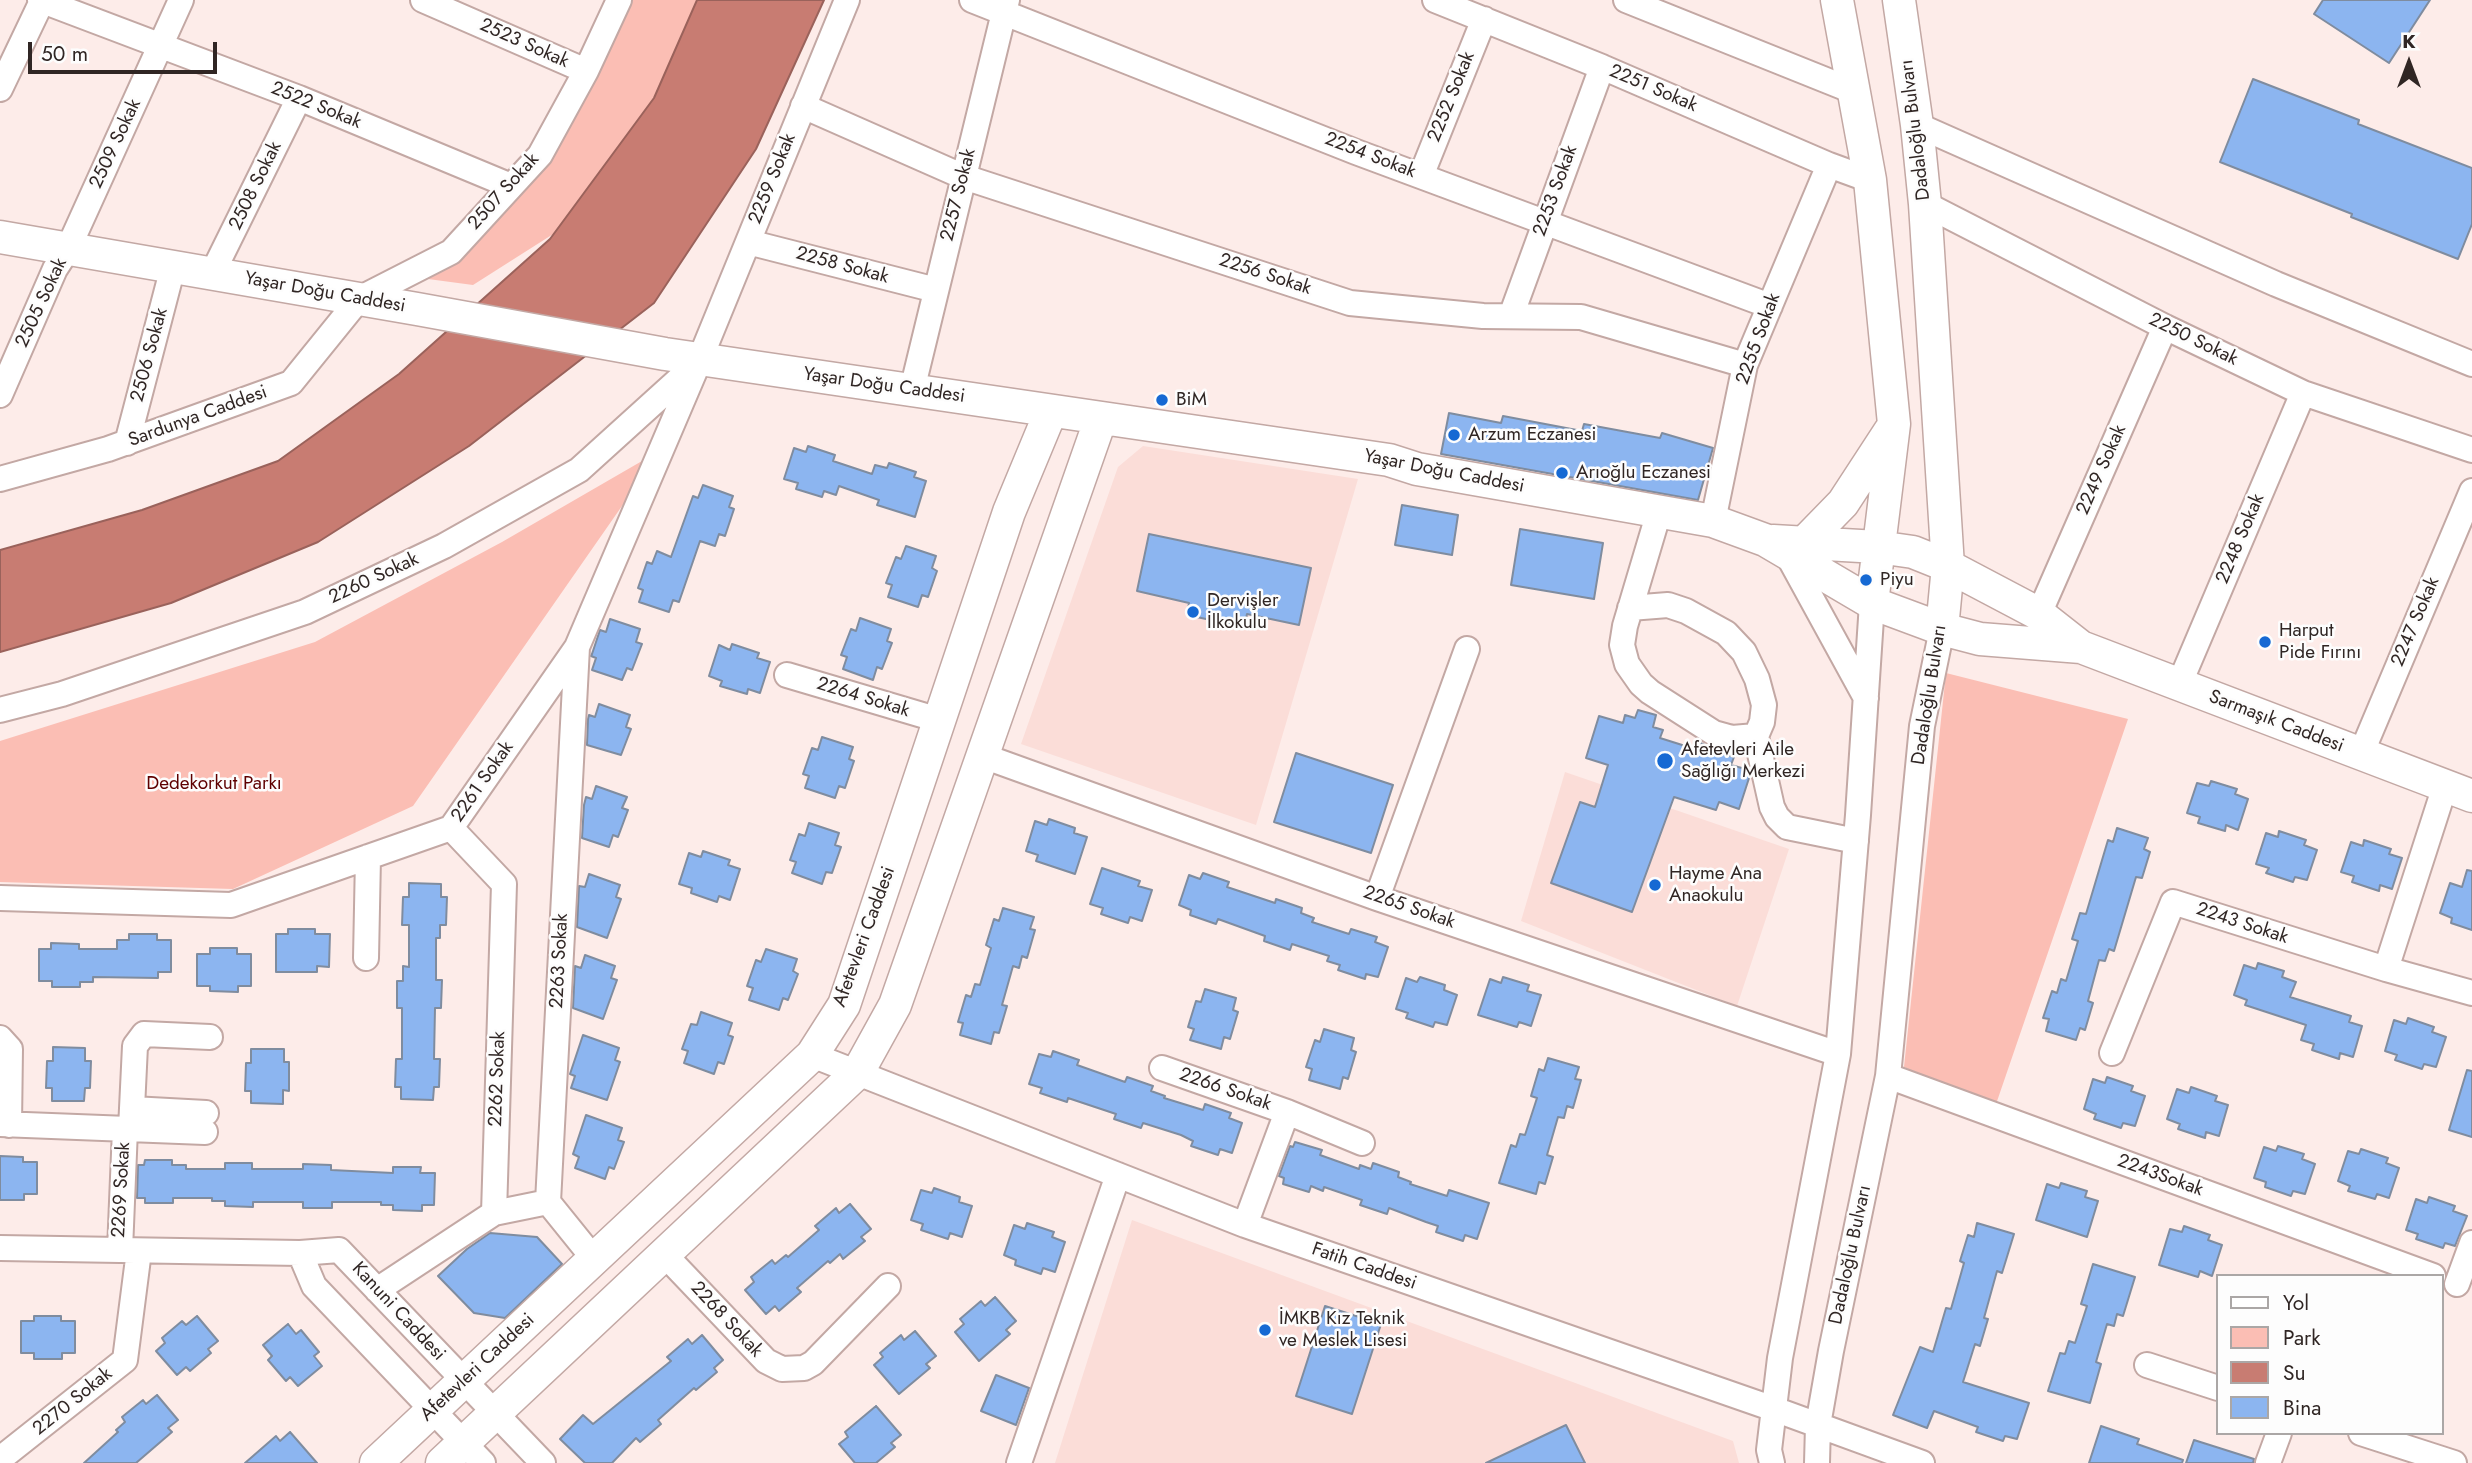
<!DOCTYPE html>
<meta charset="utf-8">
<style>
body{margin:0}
#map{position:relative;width:2472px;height:1463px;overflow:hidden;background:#fdece9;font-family:Jost,sans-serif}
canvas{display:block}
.legend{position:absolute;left:2216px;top:1274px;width:228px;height:161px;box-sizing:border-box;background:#fdfdfd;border:2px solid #aba7a6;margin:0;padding:9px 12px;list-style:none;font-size:21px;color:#302624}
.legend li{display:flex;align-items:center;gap:14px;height:35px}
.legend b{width:35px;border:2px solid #aba7a6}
.north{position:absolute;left:2374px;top:28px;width:70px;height:70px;-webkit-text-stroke:5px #fdfdfd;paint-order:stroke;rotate:0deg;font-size:19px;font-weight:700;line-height:28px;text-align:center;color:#302624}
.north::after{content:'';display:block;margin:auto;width:24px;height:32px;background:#302624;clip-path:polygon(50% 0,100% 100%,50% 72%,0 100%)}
.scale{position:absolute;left:28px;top:42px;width:189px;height:32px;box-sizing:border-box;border:4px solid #302624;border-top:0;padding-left:9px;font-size:21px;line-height:24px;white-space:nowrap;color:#302624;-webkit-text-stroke:5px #fdfdfd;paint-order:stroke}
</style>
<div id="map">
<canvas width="2472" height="1463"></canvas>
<ul class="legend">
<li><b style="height:9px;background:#fff"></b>Yol</li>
<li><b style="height:19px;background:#fbbeb4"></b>Park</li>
<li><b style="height:19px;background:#c87c72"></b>Su</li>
<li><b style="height:19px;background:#8cb5f0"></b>Bina</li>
</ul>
<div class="north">K</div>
<div class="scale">50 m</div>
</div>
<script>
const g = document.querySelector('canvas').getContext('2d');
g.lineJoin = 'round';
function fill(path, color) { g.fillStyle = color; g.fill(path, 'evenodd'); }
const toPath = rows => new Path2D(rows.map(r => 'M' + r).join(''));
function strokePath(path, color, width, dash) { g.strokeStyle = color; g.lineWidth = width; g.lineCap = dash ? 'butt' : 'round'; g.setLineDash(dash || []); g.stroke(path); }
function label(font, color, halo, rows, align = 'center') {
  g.font = font + ' Jost,sans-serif'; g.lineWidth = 5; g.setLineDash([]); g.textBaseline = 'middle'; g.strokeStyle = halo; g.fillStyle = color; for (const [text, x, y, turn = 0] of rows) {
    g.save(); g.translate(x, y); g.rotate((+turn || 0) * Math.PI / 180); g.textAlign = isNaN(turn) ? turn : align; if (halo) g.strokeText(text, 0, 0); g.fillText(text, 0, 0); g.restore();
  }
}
fill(toPath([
 [1143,446,1358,479,1256,825,1021,744,1118,467],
 [1565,772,1789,849,1737,1006,1521,921],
 [1132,1220,1733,1441,1739,1463,1055,1463]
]), '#fbddd8');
fill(toPath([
 [616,0,724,0,591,210,473,285,428,279,529,167],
 [661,450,413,806,233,889,0,882,0,741,315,642,502,542],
 [1946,673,2128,719,1994,1110,1904,1067]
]), '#fbbeb4');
const water = toPath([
 [697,0,824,0,756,149,654,303,469,446,318,542,171,603,0,652,0,550,142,510,278,461,399,374,550,239,654,98,697,0]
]);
fill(water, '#c87c72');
strokePath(water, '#9a625b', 2);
const building = toPath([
 [2323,0,2430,0,2389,63,2314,14,2323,0],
 [2253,79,2359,120,2358,124,2472,168,2472,224,2458,259,2351,217,2352,214,2220,162,2253,79],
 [1449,413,1501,423,1503,416,1582,431,1584,424,1660,438,1662,433,1713,448,1698,500,1441,454,1449,413],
 [808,446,835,455,833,461,872,474,875,465,887,468,889,463,916,472,914,477,926,481,915,517,877,505,879,500,839,486,836,495,824,491,822,497,796,489,798,483,784,479,794,448,806,452,808,446],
 [703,485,733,496,729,507,734,509,725,536,719,534,715,546,700,541,679,602,673,600,669,612,639,602,643,590,638,588,647,562,652,564,657,551,671,557,693,496,698,498,703,485],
 [1402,505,1458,515,1452,555,1395,545,1402,505],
 [1520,529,1603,543,1594,599,1511,585,1520,529],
 [1149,534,1311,568,1299,625,1247,614,1244,627,1187,615,1189,603,1137,591,1149,534],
 [906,546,936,556,932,568,937,571,928,597,922,595,918,607,888,597,892,585,886,583,896,557,901,559,906,546],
 [860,618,891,629,887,641,892,643,882,669,877,667,873,680,843,669,847,657,841,655,851,629,856,631,860,618],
 [610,619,640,629,636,642,642,644,632,670,627,668,622,680,592,670,596,658,591,656,592,654,600,630,606,632,610,619],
 [732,644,759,653,757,658,770,662,760,693,748,689,747,694,720,686,722,681,709,676,719,645,730,650,732,644],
 [599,704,630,715,626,727,631,729,621,755,587,745,588,719,589,715,595,717,599,704],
 [1638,710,1656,715,1653,727,1663,730,1660,738,1698,750,1700,743,1725,751,1724,754,1734,757,1731,765,1749,770,1750,775,1739,809,1719,802,1716,810,1674,797,1632,912,1551,883,1580,802,1595,807,1608,765,1586,758,1599,716,1623,723,1625,715,1635,718,1638,710],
 [822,737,853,747,849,759,854,761,845,788,839,786,835,798,805,788,809,776,803,774,812,748,818,750,822,737],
 [1296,753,1393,785,1371,853,1274,822,1296,753],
 [2211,781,2237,789,2235,794,2248,799,2238,830,2226,825,2225,831,2198,823,2200,817,2187,813,2197,783,2209,786,2211,781],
 [596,786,627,797,622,808,628,810,618,837,613,835,609,847,582,838,584,805,586,797,592,799,596,786],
 [1049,819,1075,828,1074,833,1087,837,1075,874,1036,861,1038,855,1026,851,1035,821,1047,825,1049,819],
 [809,823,839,833,835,845,841,847,832,873,826,872,822,884,792,873,796,862,790,860,799,834,805,836,809,823],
 [2117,828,2148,838,2144,849,2150,852,2142,878,2136,877,2114,951,2109,949,2105,961,2099,960,2088,1001,2093,1003,2085,1030,2080,1028,2076,1040,2046,1031,2049,1019,2043,1018,2052,991,2057,993,2061,979,2066,981,2078,941,2072,939,2080,913,2086,914,2108,840,2113,842,2117,828],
 [2279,831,2306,840,2304,845,2317,850,2307,880,2295,877,2293,882,2266,873,2269,868,2256,864,2266,833,2278,837,2279,831],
 [2364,840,2391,849,2389,854,2402,858,2392,889,2380,885,2379,891,2352,882,2354,876,2341,872,2351,842,2363,846,2364,840],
 [703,851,730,860,728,865,740,869,730,900,719,896,717,902,691,893,692,888,679,884,689,853,701,857,703,851],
 [1102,868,1140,881,1138,886,1152,890,1142,921,1130,917,1128,923,1101,914,1103,908,1090,904,1102,868],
 [2467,870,2472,871,2472,930,2451,923,2452,918,2440,913,2450,883,2462,887,2467,870],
 [1203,873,1229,882,1227,887,1275,903,1276,899,1302,908,1301,913,1314,918,1312,922,1349,934,1351,929,1377,937,1375,942,1388,947,1378,977,1366,974,1365,979,1338,970,1340,965,1327,961,1329,956,1292,944,1290,950,1264,941,1265,936,1218,919,1216,924,1190,915,1191,910,1179,905,1189,875,1200,879,1203,873],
 [589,874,620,885,616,897,621,899,607,938,577,927,579,886,585,887,589,874],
 [409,883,441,884,441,897,447,897,446,925,440,925,440,938,436,938,436,980,442,980,441,1008,435,1008,434,1059,440,1059,439,1087,434,1087,433,1100,401,1099,401,1087,395,1087,396,1059,402,1059,402,1008,397,1008,397,981,403,981,403,966,409,967,409,925,402,925,403,897,409,897,409,883],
 [1003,908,1034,917,1030,929,1035,930,1027,958,1022,956,1019,968,1013,966,1002,1005,1007,1006,999,1033,994,1032,991,1044,960,1035,963,1023,958,1022,966,995,971,997,975,984,980,985,991,948,986,945,994,919,999,921,1003,908],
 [288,929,315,929,315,934,330,934,329,967,317,966,317,972,276,972,276,934,288,934,288,929],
 [129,934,157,934,157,940,171,940,171,972,158,972,158,978,93,977,93,982,80,982,80,987,52,987,52,981,39,981,39,949,51,949,51,943,79,944,79,949,117,949,117,940,129,940,129,934],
 [210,948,237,948,237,954,251,954,251,986,238,986,238,992,210,991,210,986,197,986,197,954,210,954,210,948],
 [766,949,797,959,793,971,798,974,788,1000,783,998,779,1010,749,1000,753,988,747,986,756,960,761,962,766,949],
 [585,955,615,966,611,978,617,980,603,1019,573,1008,575,966,581,968,585,955],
 [2258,963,2284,971,2282,977,2296,982,2290,997,2351,1016,2349,1022,2362,1026,2353,1057,2340,1053,2339,1059,2312,1050,2314,1044,2301,1040,2306,1025,2245,1005,2247,1000,2234,995,2244,965,2256,969,2258,963],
 [1420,977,1445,985,1444,990,1457,995,1447,1025,1435,1022,1433,1027,1406,1018,1408,1013,1396,1009,1406,978,1417,982,1420,977],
 [1503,977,1529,985,1527,991,1541,995,1531,1026,1519,1022,1517,1027,1478,1015,1490,979,1501,983,1503,977],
 [1205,989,1236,998,1233,1010,1238,1012,1230,1039,1224,1037,1221,1049,1190,1040,1194,1029,1188,1027,1196,1001,1201,1002,1205,989],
 [701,1012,732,1023,728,1035,733,1037,724,1064,718,1062,714,1074,684,1063,688,1051,682,1049,691,1024,697,1025,701,1012],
 [2408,1018,2434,1027,2432,1032,2446,1037,2436,1067,2424,1064,2422,1069,2395,1060,2397,1055,2385,1051,2394,1020,2406,1024,2408,1018],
 [1324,1029,1354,1038,1351,1050,1356,1052,1348,1079,1343,1077,1340,1089,1309,1080,1312,1069,1306,1067,1315,1040,1320,1042,1324,1029],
 [583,1035,619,1048,615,1060,620,1062,607,1100,571,1088,575,1076,570,1074,583,1035],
 [53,1047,85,1048,85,1061,91,1061,90,1088,85,1088,84,1101,52,1101,52,1088,46,1088,47,1061,53,1061,53,1047],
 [251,1049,284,1049,284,1062,289,1062,289,1091,283,1090,283,1104,251,1103,251,1091,245,1091,246,1063,251,1063,251,1049],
 [1053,1051,1079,1060,1077,1065,1125,1082,1127,1077,1153,1086,1151,1091,1165,1096,1164,1098,1203,1110,1205,1104,1231,1113,1229,1118,1242,1123,1232,1153,1220,1149,1218,1155,1191,1146,1193,1141,1181,1135,1143,1123,1141,1128,1114,1119,1116,1114,1068,1098,1067,1102,1040,1093,1042,1088,1029,1084,1039,1054,1051,1057,1053,1051],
 [1548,1058,1579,1067,1575,1079,1581,1080,1573,1108,1567,1106,1564,1118,1558,1117,1547,1155,1553,1157,1545,1184,1539,1182,1536,1194,1499,1183,1511,1145,1516,1147,1520,1134,1525,1135,1537,1098,1531,1096,1539,1069,1544,1071,1548,1058],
 [2467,1070,2472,1071,2472,1137,2449,1130,2467,1070],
 [2107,1077,2133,1086,2131,1091,2145,1096,2135,1126,2123,1123,2121,1128,2094,1119,2096,1114,2084,1109,2093,1079,2105,1083,2107,1077],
 [2191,1087,2217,1096,2215,1101,2228,1105,2219,1136,2206,1132,2205,1138,2178,1129,2180,1124,2167,1119,2177,1089,2189,1093,2191,1087],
 [586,1115,622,1128,618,1140,624,1142,614,1169,609,1167,605,1179,575,1168,579,1157,573,1154,586,1115],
 [1295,1142,1322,1150,1320,1155,1359,1169,1360,1165,1371,1169,1373,1163,1399,1172,1398,1177,1411,1182,1410,1184,1447,1196,1449,1190,1489,1203,1477,1239,1465,1235,1463,1241,1436,1232,1438,1226,1426,1222,1389,1208,1387,1214,1360,1205,1362,1200,1324,1187,1323,1191,1311,1186,1309,1192,1283,1184,1284,1178,1279,1176,1290,1146,1293,1147,1295,1142],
 [2278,1146,2304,1154,2302,1159,2315,1164,2305,1194,2293,1191,2291,1196,2265,1187,2266,1182,2254,1178,2264,1147,2276,1151,2278,1146],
 [2361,1149,2388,1158,2386,1163,2399,1168,2389,1198,2377,1194,2375,1199,2348,1191,2350,1186,2338,1181,2348,1151,2359,1154,2361,1149],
 [0,1156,23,1157,23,1162,37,1162,37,1194,24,1194,24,1200,0,1200,0,1156],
 [145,1160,172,1160,172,1165,186,1165,186,1169,225,1169,225,1163,252,1163,252,1169,303,1169,303,1164,331,1165,331,1170,393,1173,393,1167,421,1167,420,1173,435,1173,434,1205,422,1205,422,1211,393,1210,393,1205,381,1205,381,1202,332,1202,332,1208,303,1208,303,1202,253,1202,253,1207,225,1206,225,1201,212,1201,212,1198,173,1198,173,1203,145,1203,145,1198,137,1198,138,1165,144,1165,145,1160],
 [2061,1183,2087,1191,2085,1197,2098,1201,2087,1237,2036,1220,2047,1184,2059,1188,2061,1183],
 [934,1188,960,1197,959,1202,972,1206,962,1237,950,1233,948,1239,921,1230,923,1224,911,1220,921,1190,932,1193,934,1188],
 [2429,1197,2455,1206,2453,1211,2467,1216,2455,1246,2445,1243,2443,1248,2416,1239,2418,1234,2406,1230,2416,1199,2427,1203,2429,1197],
 [850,1204,871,1229,861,1237,865,1241,843,1259,840,1254,830,1263,828,1261,797,1288,801,1292,779,1311,775,1306,766,1314,745,1290,754,1282,751,1277,772,1260,775,1264,786,1255,788,1257,819,1230,815,1226,836,1208,839,1213,850,1204],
 [1027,1223,1054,1232,1052,1237,1065,1242,1055,1272,1043,1268,1041,1274,1015,1265,1016,1260,1004,1255,1014,1225,1025,1229,1027,1223],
 [1977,1223,2014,1234,2002,1273,1997,1271,1984,1318,1988,1319,1980,1346,1975,1344,1963,1382,2029,1403,2017,1439,2005,1436,2003,1441,1976,1432,1978,1427,1934,1411,1927,1428,1893,1415,1920,1347,1933,1352,1946,1308,1951,1309,1964,1263,1960,1261,1968,1235,1974,1237,1977,1223],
 [2184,1226,2210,1235,2208,1240,2222,1245,2212,1276,2200,1271,2198,1277,2159,1265,2170,1229,2182,1232,2184,1226],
 [490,1233,537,1237,562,1264,505,1318,474,1313,438,1276,467,1249,490,1233],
 [2093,1264,2135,1277,2123,1316,2117,1314,2114,1326,2107,1324,2096,1362,2101,1364,2090,1403,2048,1391,2060,1353,2065,1354,2069,1341,2075,1343,2087,1306,2081,1304,2093,1264],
 [995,1297,1016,1321,1006,1330,1010,1334,979,1361,955,1332,964,1324,960,1319,981,1301,985,1306,995,1297],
 [1325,1306,1381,1324,1352,1414,1296,1396,1325,1306],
 [34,1316,61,1316,61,1321,75,1321,75,1353,62,1353,62,1359,34,1359,34,1353,21,1353,21,1321,34,1321,34,1316],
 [197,1316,218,1341,208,1349,211,1353,190,1371,186,1367,177,1375,156,1351,165,1343,162,1338,182,1321,186,1325,197,1316],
 [288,1324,296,1334,301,1330,319,1352,314,1356,322,1366,298,1386,290,1377,286,1381,268,1360,272,1356,263,1345,288,1324],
 [915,1331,936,1356,926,1364,930,1368,899,1394,874,1365,883,1357,880,1353,901,1335,904,1340,915,1331],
 [702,1335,723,1360,714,1368,717,1372,696,1390,694,1388,658,1420,661,1424,640,1442,636,1438,612,1463,585,1463,560,1439,583,1415,593,1424,671,1361,667,1357,688,1339,692,1344,702,1335],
 [996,1375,1029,1388,1016,1425,981,1411,996,1375],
 [157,1395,178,1420,168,1428,172,1432,136,1463,84,1463,118,1432,116,1430,125,1422,122,1417,143,1400,146,1404,157,1395],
 [876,1406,901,1435,891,1443,895,1447,876,1463,855,1463,839,1444,848,1437,845,1432,876,1406],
 [1566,1425,1585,1463,1486,1463,1566,1425],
 [2101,1426,2139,1439,2137,1444,2183,1460,2182,1463,2089,1463,2101,1426],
 [290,1432,317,1463,245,1463,276,1436,280,1441,290,1432],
 [2194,1440,2254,1459,2253,1463,2186,1463,2194,1440]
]);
fill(building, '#8cb5f0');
strokePath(building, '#7f8c9f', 2);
const minor = toPath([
 [40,0,299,98,511,186],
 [423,0,586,71],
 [972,0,1356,152,1770,306],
 [1435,0,1602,67,1829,165,1870,180],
 [1626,0,1853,91],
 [0,89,42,1],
 [803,106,964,177,1350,303,1483,316,1581,317,1745,365],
 [1917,125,2276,284,2472,364],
 [1421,176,1484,19],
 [1925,204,2165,327,2303,393,2472,450],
 [748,242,936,290],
 [212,274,299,98],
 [1511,316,1602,67],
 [912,390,1007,0],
 [0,395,55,269,68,249,181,0],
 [127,443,173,267],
 [0,479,108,449,291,383,359,299,451,252,540,155,586,71,619,0],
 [1659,512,1625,626,1622,645,1627,664,1641,684,1650,692,1714,733,1732,738,1756,736],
 [1713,521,1745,365,1829,165],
 [1786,552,1866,698],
 [1630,608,1668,605,1686,611,1726,633,1744,652,1757,679,1764,705,1762,722,1756,736,1772,807,1777,817,1787,827,1856,841],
 [2039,614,2165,327],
 [577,647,548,1202,594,1259],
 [787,675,939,720],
 [2179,685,2303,393],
 [0,710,62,694,305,612,444,546,579,470,695,365],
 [2361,754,2472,491],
 [983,756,1377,898,1838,1054],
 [0,898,231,905,451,828,577,647,700,359,847,0],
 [1377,898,1467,649],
 [366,958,368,857],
 [2386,969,2472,993],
 [0,1038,10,1049,9,1125],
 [2112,1053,2173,902,2386,969,2445,786],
 [812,1055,1245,1225,1774,1409,1922,1463],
 [1162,1068,1287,1112,1362,1143],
 [1888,1076,2433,1276],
 [132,1109,206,1113],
 [0,1124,205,1132],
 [131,1129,135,1046,144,1034,210,1037],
 [494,1213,548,1202],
 [1245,1225,1287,1112],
 [0,1248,300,1253,339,1250,543,1463],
 [120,1250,125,1129],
 [300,1253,314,1286,483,1463],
 [665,1255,766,1361,782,1369,804,1368,813,1363,888,1286],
 [2457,1284,2472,1243],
 [377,1290,494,1213,504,884,451,828],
 [2147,1365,2218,1388],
 [2361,1433,2454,1463],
 [0,1459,125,1360,139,1251],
 [1019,1463,1118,1175],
 [1772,1463,1769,1450,1780,1358,1838,1054,1858,815,1872,603],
 [1817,1463,1818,1425,1831,1351,1888,1076,1922,726,1942,629],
 [2268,1463,2279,1433]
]);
const major = toPath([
 [1837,0,1870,180,1894,424,1872,603],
 [1899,0,1917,125,1925,204,1948,566,1942,629],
 [0,237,417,309,665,354,1389,460,1417,469,1713,521,1765,540,1872,603,1942,629,1980,639,2081,647,2472,796],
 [1773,541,1878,547,1913,552,1948,566,2039,614,2081,647],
 [1805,542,1843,503,1890,431],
 [376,1463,812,1055,844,1005,1009,512,1051,411],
 [442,1463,858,1072,895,1005,1101,418]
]);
strokePath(minor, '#c3a8a4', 28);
strokePath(major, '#c3a8a4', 35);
strokePath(minor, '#fff', 24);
strokePath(major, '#fff', 32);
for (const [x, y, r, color] of [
 [1162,400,7,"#1669d3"],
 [1454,435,7,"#1669d3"],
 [1562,473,7,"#1669d3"],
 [1866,580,7,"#1669d3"],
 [1193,612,7,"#1669d3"],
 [2265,642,7,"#1669d3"],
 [1665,761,9,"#1669d3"],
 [1655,885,7,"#1669d3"],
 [1265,1330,7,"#1669d3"]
]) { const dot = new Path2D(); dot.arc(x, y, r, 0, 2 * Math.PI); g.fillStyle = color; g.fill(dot); strokePath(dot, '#fdfdfd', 2.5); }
label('19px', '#302624', '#fdfdfd', [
 ["2523 Sokak",524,44,24],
 ["2251 Sokak",1653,89,23],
 ["2252 Sokak",1452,97,-68],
 ["2522 Sokak",316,106,22],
 ["Dadaloğlu Bulvarı",1916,130,-97],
 ["2509 Sokak",116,144,-65],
 ["2254 Sokak",1370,156,21],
 ["2259 Sokak",773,179,-68],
 ["2508 Sokak",256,186,-64],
 ["2253 Sokak",1556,191,-70],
 ["2507 Sokak",504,192,-48],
 ["2257 Sokak",959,195,-76],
 ["2258 Sokak",842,266,15],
 ["2256 Sokak",1265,275,18],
 ["Yaşar Doğu Caddesi",325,293,10],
 ["2505 Sokak",42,303,-65],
 ["2255 Sokak",1759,339,-70],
 ["2250 Sokak",2193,340,26],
 ["2506 Sokak",150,355,-75],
 ["Yaşar Doğu Caddesi",884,386,8],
 ["Sardunya Caddesi",198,417,-20],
 ["2249 Sokak",2102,470,-66],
 ["Yaşar Doğu Caddesi",1444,472,11],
 ["2248 Sokak",2241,539,-67],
 ["2260 Sokak",374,579,-25],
 ["2247 Sokak",2416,622,-67],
 ["Dadaloğlu Bulvarı",1930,695,-81],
 ["2264 Sokak",863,698,17],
 ["Sarmaşık Caddesi",2276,722,21],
 ["2261 Sokak",483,782,-55],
 ["2265 Sokak",1409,908,19],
 ["2243 Sokak",2242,924,18],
 ["Afetevleri Caddesi",865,937,-70],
 ["2263 Sokak",560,961,-87],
 ["2262 Sokak",498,1079,-88],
 ["2266 Sokak",1225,1090,19],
 ["2243Sokak",2160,1176,20],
 ["2269 Sokak",122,1190,-87],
 ["Dadaloğlu Bulvarı",1851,1255,-78],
 ["Fatih Caddesi",1364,1267,19],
 ["Kanuni Caddesi",398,1312,47],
 ["2268 Sokak",726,1320,47],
 ["Afetevleri Caddesi",478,1368,-43],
 ["2270 Sokak",73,1402,-39]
]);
label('19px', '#302624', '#fdfdfd', [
 ["BiM",1176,400],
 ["Arzum Eczanesi",1468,435],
 ["Arıoğlu Eczanesi",1576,473],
 ["Piyu",1880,580],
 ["Dervişler",1207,601],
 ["İlkokulu",1207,623],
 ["Harput",2279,631],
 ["Pide Fırını",2279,653],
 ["Afetevleri Aile",1681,750],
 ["Sağlığı Merkezi",1681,772],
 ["Hayme Ana",1669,874],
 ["Anaokulu",1669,896],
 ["İMKB Kız Teknik",1279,1319],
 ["ve Meslek Lisesi",1279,1341]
], 'left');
label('19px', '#5f0000', '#fdfdfd', [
 ["Dedekorkut Parkı",214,784]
]);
</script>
